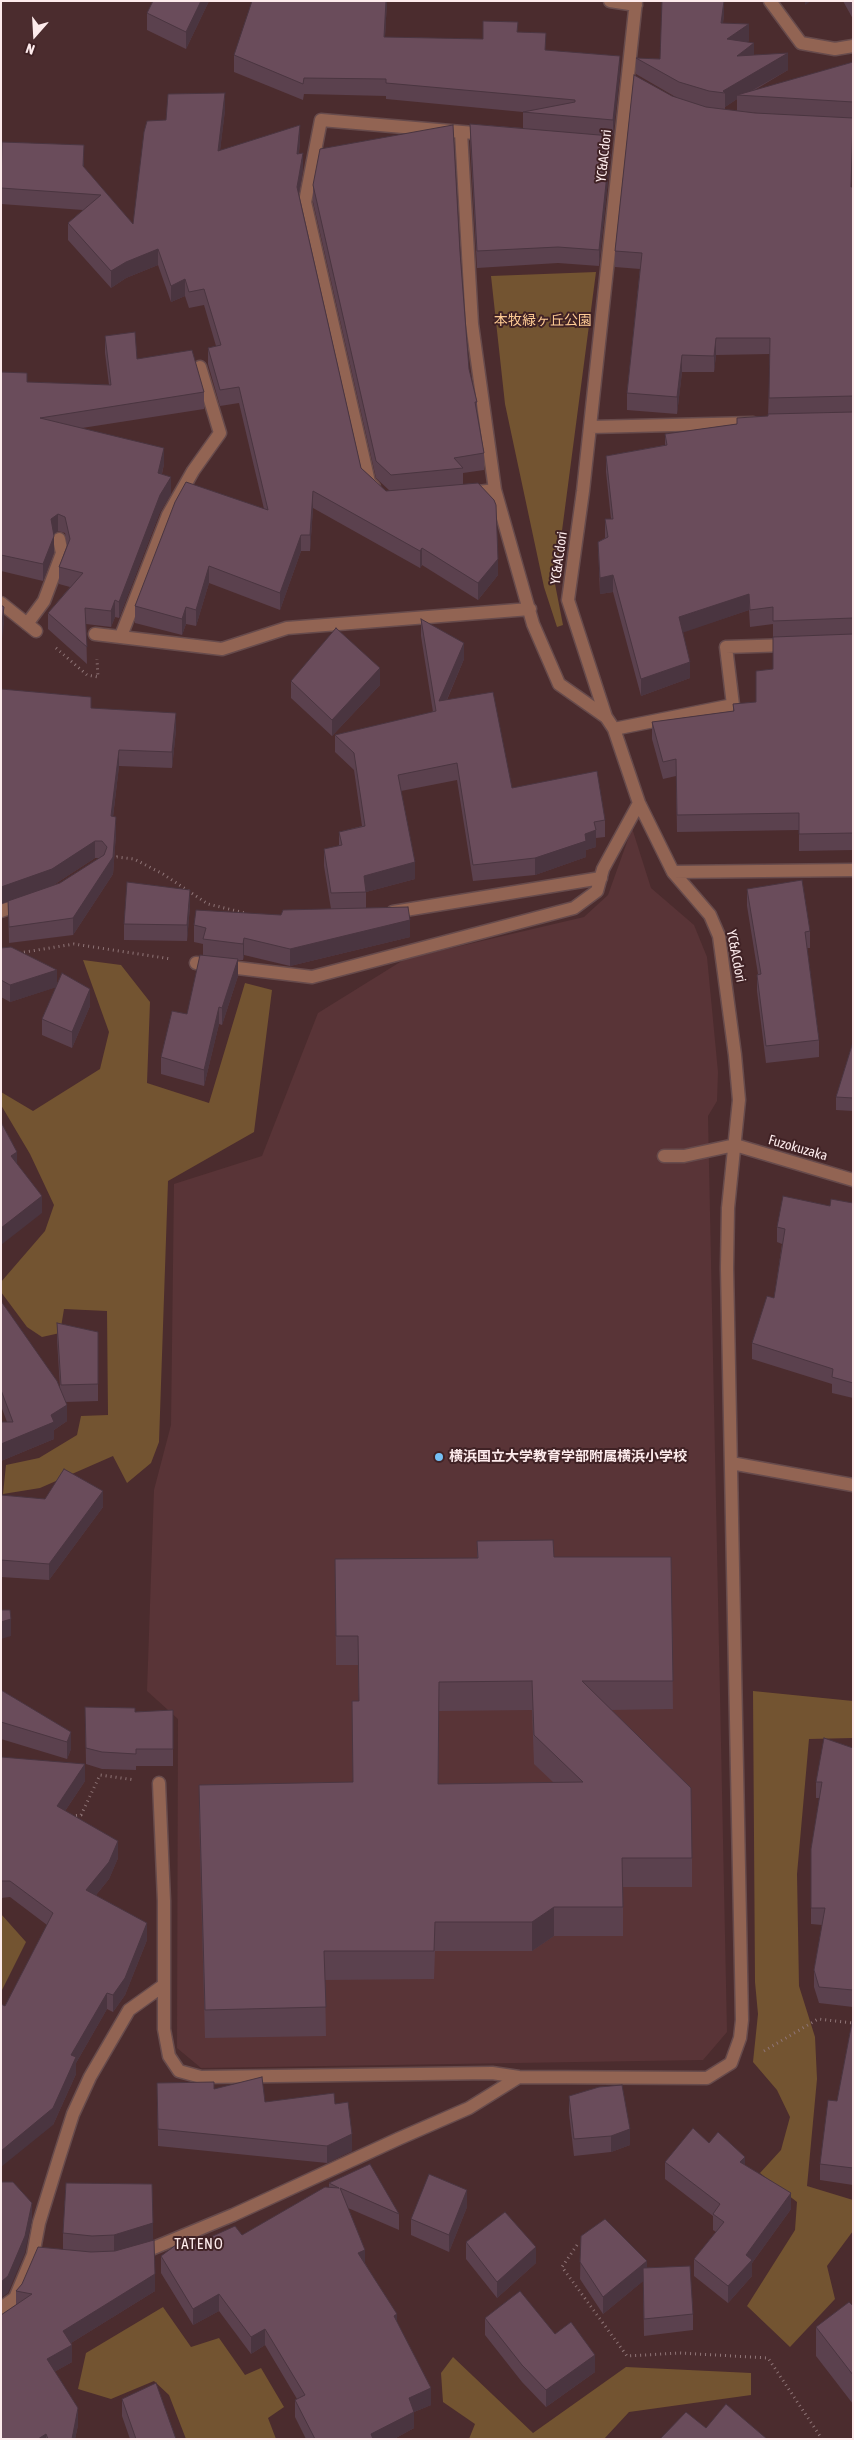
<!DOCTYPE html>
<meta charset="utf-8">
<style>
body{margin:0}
#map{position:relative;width:854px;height:2440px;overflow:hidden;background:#4b2c2e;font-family:"Asap Condensed",sans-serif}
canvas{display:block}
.frame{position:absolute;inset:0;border:2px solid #fdebec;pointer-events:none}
.north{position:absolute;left:10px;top:10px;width:50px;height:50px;-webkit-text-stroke:4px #402225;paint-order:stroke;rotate:199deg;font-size:14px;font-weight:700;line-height:20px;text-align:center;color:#fdebec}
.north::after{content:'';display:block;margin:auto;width:18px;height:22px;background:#fdebec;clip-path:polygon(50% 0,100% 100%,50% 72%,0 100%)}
</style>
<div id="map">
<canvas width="854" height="2440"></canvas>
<div class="frame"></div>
<div class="north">N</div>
</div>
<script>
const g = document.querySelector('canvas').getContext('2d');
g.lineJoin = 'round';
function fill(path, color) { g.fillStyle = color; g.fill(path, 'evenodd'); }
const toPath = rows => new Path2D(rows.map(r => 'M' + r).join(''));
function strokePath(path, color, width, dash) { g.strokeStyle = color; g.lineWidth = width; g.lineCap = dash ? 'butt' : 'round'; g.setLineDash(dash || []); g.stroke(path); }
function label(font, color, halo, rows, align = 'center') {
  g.font = font + ' "Asap Condensed","Noto Sans JP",sans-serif'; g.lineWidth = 4; g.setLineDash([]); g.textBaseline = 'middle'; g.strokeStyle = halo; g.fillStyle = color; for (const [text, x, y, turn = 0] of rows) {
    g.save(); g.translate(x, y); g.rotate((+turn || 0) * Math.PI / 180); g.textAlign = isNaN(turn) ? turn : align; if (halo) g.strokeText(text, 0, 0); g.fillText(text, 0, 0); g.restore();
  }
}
fill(toPath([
 [632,828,651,888,694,925,707,957,718,1072,717,1101,708,1116,727,2032,703,2060,201,2068,177,2048,178,1719,147,1691,154,1490,171,1425,174,1184,262,1156,318,1013,405,959,584,917,608,895]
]), '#593437');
fill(toPath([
 [596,272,555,584,563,625,557,627,544,587,505,404,491,276],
 [83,960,121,965,150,1002,147,1083,209,1103,245,983,272,990,254,1132,168,1181,159,1442,151,1463,127,1483,113,1456,40,1488,3,1494,6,1465,39,1458,77,1435,81,1416,108,1415,107,1311,64,1309,60,1333,42,1337,27,1327,1,1292,1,1282,45,1231,54,1205,30,1154,1,1105,1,1092,33,1111,100,1069,109,1032],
 [753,1691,853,1701,853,1738,809,1739,797,1874,799,1986,815,2037,817,2079,807,2186,853,2200,853,2231,827,2266,835,2299,790,2347,747,2306,795,2230,797,2202,760,2173,781,2150,790,2117,777,2090,753,2062,758,2014,755,1982],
 [1,1914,26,1942,1,1992],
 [163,2307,191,2347,219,2338,245,2375,261,2368,284,2407,268,2418,276,2439,186,2439,169,2395,154,2381,111,2399,78,2389,86,2353],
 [453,2357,533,2433,626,2367,751,2373,751,2395,629,2412,604,2439,469,2439,475,2424,443,2402,441,2373]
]), '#735431');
const minor = toPath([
 [610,1,636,5],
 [770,1,801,43,835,49,853,46],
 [461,132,472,324,495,490,533,624,559,684,606,717],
 [591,427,753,423],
 [374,487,369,482,305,202,321,120,486,134],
 [470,493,495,490],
 [1,603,36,631],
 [27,624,44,601,62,553,59,539],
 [95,634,222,649,287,628,530,609],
 [121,636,168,515,193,471,220,433,200,367],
 [614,729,733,705,726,647,789,645],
 [673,872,853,870],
 [1,911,24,903],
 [393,912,601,878],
 [196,963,312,977,574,908,597,891,603,869,639,803],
 [664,1156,684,1156,735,1145,853,1180],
 [731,1463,853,1485],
 [159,1783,164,1901,164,2029,169,2056,179,2071,201,2077,492,2073,519,2077,707,2078,731,2063,740,2038,742,2020,727,1268,728,1208,739,1100,735,1055,719,936,710,915,673,872,639,803,614,729,606,717,568,600,583,491,636,1],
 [139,2254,233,2215,398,2139,469,2108,519,2077],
 [1,2308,15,2298,33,2255,39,2223,59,2158,73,2114,90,2077,129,2010,164,1985]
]);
strokePath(minor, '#674b4c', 15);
strokePath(toPath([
 [56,648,87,675,98,677,97,659],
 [112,859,117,857,134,859,163,874,208,904,245,913],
 [19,953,74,944,171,959],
 [71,1816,81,1815,100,1775,135,1780],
 [764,2051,818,2019,853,2023],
 [577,2245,562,2267,627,2356,680,2353,768,2358,822,2439]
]), '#8f7577', 3, [1, 4]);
strokePath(minor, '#926453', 12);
fill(toPath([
 [153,1,209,1,186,49,147,30,147,13],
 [387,1,385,37,483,39,518,32,546,50,620,73,613,136,611,136,611,152,599,266,558,263,477,268,470,141,470,124,523,128,523,112,386,99,386,96,304,94,303,100,234,72,234,55],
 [724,1,724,14,723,23,749,41,747,42,754,55,788,70,753,91,853,62,853,135,851,187,853,187,853,850,799,851,799,830,677,832,676,776,663,779,652,739,652,722,733,711,733,704,756,702,773,669,773,624,750,627,749,610,683,632,690,678,641,696,613,592,600,594,598,542,605,538,605,519,611,519,606,472,606,456,665,445,665,434,737,424,768,416,770,354,716,355,714,372,682,372,677,414,627,410,627,393,640,269,615,267,615,251,672,96,679,99,636,74,636,58,660,59],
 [737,99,737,111,725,110,725,107],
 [743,112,817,117,755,113],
 [843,1,853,1,853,19],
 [225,110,220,150,300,142,299,153,303,169,299,194,361,468,386,491,390,491,376,478,313,202,313,185,460,252,469,369,477,402,477,413,484,453,484,470,463,473,463,484,498,575,478,600,422,565,420,568,313,508,310,551,301,551,280,610,209,583,196,626,186,624,182,635,135,623,135,606,264,509,239,403,220,406,208,364,208,348,216,346,204,305,189,308,185,296,171,302,158,265,126,278,111,288,68,240,68,223,83,210,1,204,1,145,84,162,84,168,133,224,166,120],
 [105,336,137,359,204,392,204,409,82,428,164,464,162,474,171,494,160,512,119,618,115,617,111,627,86,624,87,664,48,629,48,613,70,587,59,584,59,567,67,545,65,533,58,531,53,535,54,552,43,581,1,571,1,372,27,382,109,385,105,353],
 [421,619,464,659,447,700,512,788,605,820,605,837,596,838,596,847,586,850,586,857,535,875,473,881,457,780,401,791,415,879,366,892,366,908,410,937,290,966,244,955,243,960,238,960,238,976,222,1025,219,1024,204,1086,161,1074,161,1057,187,1014,203,955,203,944,194,942,194,925,331,909,324,866,324,849,339,846,339,832,362,826,354,770,335,752,335,735,433,712,421,636],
 [291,681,380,685,332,736,291,698],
 [1,689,91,708,176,730,172,768,119,766,113,817,116,834,113,874,73,935,9,943,8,902,1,904],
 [95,858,99,858,60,883,52,886],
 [747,889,810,931,810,948,807,948,819,1040,819,1057,766,1063,757,991,757,975,758,974,747,906],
 [190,906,187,941,124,940,124,924],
 [1,948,57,984,90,1006,72,1048,42,1035,42,1019,56,987,10,1002,1,997],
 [853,1042,853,1111,836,1110,836,1097],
 [853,1203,853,1398,832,1393,832,1384,752,1359,752,1343,774,1298,782,1244,777,1242,777,1227,830,1206],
 [1,1301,60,1388,57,1340,57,1323,98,1332,98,1401,66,1402,67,1421,54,1430,54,1439,1,1461,1,1422,7,1422,1,1406],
 [1,1495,103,1507,49,1580,1,1577],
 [477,1541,554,1557,671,1557,673,1709,611,1710,692,1858,692,1887,623,1887,623,1936,554,1936,532,1951,435,1951,434,1979,325,1980,326,2036,205,2038,199,1814,199,1785,353,1782,359,1701,358,1665,336,1665,335,1559,477,1558],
 [532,1710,534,1764,554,1783,438,1784,439,1711],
 [1,1690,71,1732,71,1749,67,1759,1,1739],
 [85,1707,135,1712,173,1710,173,1766,136,1766,136,1770,102,1769,86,1764],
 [853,1748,853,2007,819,2003,814,1987,814,1970,822,1925,811,1924,811,1849,820,1798,816,1798,816,1782],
 [1,1757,85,1781,65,1811,118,1858,109,1879,96,1895,147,1940,125,1995,113,2012,107,2009,76,2063,76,2074,53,2125,5,2006,47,1925,10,1897,1,1898],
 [853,2017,853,2185,820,2180,820,2164,837,2101],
 [157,2083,214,2089,265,2102,335,2104,352,2151,327,2163,158,2146],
 [569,2096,630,2145,611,2152,574,2156,569,2113],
 [709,2143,745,2165,791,2209,752,2263,752,2276,728,2303,694,2276,694,2259,716,2232,713,2230,713,2216,665,2179,665,2162],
 [66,2183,153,2240,117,2251,155,2291,71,2343,72,2362,54,2372,78,2425,75,2439,1,2439,16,2305,16,2291,63,2250,63,2233],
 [329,2183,399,2214,399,2230,348,2208,365,2263,397,2322,431,2405,414,2412,414,2428,394,2439,306,2439,295,2417,295,2400,297,2399,265,2345,251,2354,219,2311,193,2325,161,2273,161,2256,193,2245,242,2235,329,2188],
 [467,2207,449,2252,411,2235,411,2219],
 [581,2236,647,2268,693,2314,693,2330,644,2336,643,2281,603,2314,580,2279],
 [466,2242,536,2263,497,2298,466,2259],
 [853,2306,853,2404,816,2356,816,2327],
 [485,2318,555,2334,595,2372,546,2407,522,2382,485,2335],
 [122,2399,176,2439,130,2439,122,2416]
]), '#5b414e');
fill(toPath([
 [201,1,209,1,186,49,186,32],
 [386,1,387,1,384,54,384,37],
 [724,1,724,14,721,39,721,23],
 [805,1,811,1,805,5],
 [749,24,749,41,727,55,727,39],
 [754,43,754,60,737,56],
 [788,53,788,70,744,95,737,95,737,99,725,107,725,93,723,91],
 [620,56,620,73,613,136,613,120],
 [225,93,225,110,218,167,218,151],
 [300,125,300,142,297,170,297,154],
 [611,136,611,152,599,266,599,250],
 [84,145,84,162,83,183,83,166],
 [303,153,303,169,297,204,297,187],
 [158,249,158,265,126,278,111,288,111,271,126,262],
 [185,279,185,296,171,302,171,286],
 [716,338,716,355,714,372,714,356],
 [682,355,682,372,677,414,677,397],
 [164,448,164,464,158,489,158,473],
 [171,477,171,494,160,512,119,618,119,602,160,495],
 [313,491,313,508,310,551,310,535],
 [58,514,58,531,51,536,51,519],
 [301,535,301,551,280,610,280,593],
 [54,536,54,552,43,581,43,564],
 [422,548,422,565,420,568,420,551],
 [498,559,498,575,478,600,478,583],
 [209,566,209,583,196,626,196,610],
 [613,575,613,592,600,594,600,578],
 [749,594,749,610,679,634,679,617],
 [115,600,115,617,111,627,111,611],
 [4,607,4,624,1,646,1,629],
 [186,607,186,624,182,635,182,619],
 [464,643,464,659,439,718,439,701],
 [690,662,690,678,641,696,641,679],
 [380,668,380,685,332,736,332,720],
 [176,713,176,730,172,768,172,752],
 [119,750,119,766,111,833,111,816],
 [116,817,116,834,113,874,73,935,73,918,113,857],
 [596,830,596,847,586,850,586,857,535,875,535,858,585,834],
 [95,841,95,858,52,886,1,904,1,887],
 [415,862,415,879,366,892,364,876],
 [190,890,190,906,187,941,187,925],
 [410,920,410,937,290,966,290,949],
 [244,938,244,955,243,960,243,944],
 [238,959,238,976,222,1025,222,1008],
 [57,970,57,987,10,1002,10,985],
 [90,989,90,1006,72,1048,72,1032],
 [219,1007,219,1024,204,1086,204,1070],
 [17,1152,17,1169,11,1156],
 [42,1196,42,1213,1,1245,1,1228],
 [67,1405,67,1421,54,1430,54,1439,1,1461,1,1444],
 [103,1491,103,1507,49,1580,49,1564],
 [11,1619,11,1636,1,1639,1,1622],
 [71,1732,71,1749,67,1759,67,1742],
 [85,1764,85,1781,57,1823,57,1806],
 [118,1841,118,1858,109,1879,86,1907,86,1890],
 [554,1907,554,1936,532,1951,532,1922],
 [147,1923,147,1940,125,1995,113,2012,113,1995],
 [107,1993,107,2009,76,2063,76,2074,53,2125,1,2167,1,2151,71,2055],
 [630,2129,630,2145,611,2152,611,2136],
 [352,2134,352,2151,327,2163,327,2146],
 [745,2157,745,2173,740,2162],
 [467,2190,467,2207,449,2252,449,2235],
 [791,2193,791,2209,752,2263,752,2276,728,2303,728,2286,746,2255],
 [32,2203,32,2220,25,2253,8,2293,1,2298,1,2282],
 [153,2223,153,2240,114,2252,114,2235],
 [536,2247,536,2263,497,2298,497,2282],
 [365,2250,365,2267,358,2253],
 [647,2261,647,2278,603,2314,603,2297],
 [155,2274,155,2291,63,2348,63,2331],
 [219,2294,219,2311,193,2325,193,2309],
 [397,2314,397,2331,394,2316],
 [265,2329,265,2345,251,2354,251,2337],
 [72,2345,72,2362,47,2376,47,2359],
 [595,2355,595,2372,546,2407,546,2390],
 [431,2388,431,2405,414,2412,414,2428,394,2439,371,2439,371,2434,409,2398],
 [78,2408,78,2425,75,2439,72,2439],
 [46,2434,46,2439,38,2439]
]), '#4a3540');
const building = toPath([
 [153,1,201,1,186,32,147,13,153,1],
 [252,1,386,1,384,37,483,39,483,21,518,22,517,32,546,33,545,50,620,56,613,120,523,112,575,102,575,100,386,83,386,79,304,78,303,84,234,55,252,1],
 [662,1,724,1,721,23,749,24,727,39,754,43,737,56,788,53,723,91,725,93,709,91,679,82,636,58,660,59,662,1],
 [853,62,853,102,737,95,853,62],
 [634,75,672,96,706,107,755,113,853,118,851,187,853,187,853,396,769,398,770,338,716,338,714,356,682,355,677,397,627,393,642,253,615,251,634,75],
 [225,93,218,151,300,125,297,154,303,153,297,187,361,468,386,491,478,483,494,500,496,505,498,559,478,583,422,548,420,551,313,491,310,535,301,535,280,593,209,566,196,610,186,607,182,619,135,606,175,502,186,482,268,510,239,387,220,390,208,348,221,345,204,289,189,292,185,279,171,286,158,249,126,262,111,271,68,223,101,195,1,188,2,142,84,145,83,166,133,224,144,132,147,121,166,120,168,94,225,93],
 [470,124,611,136,599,250,558,247,477,251,470,124],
 [453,125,460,252,469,369,477,402,475,402,484,453,454,458,463,468,391,475,376,461,313,185,320,149,453,125],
 [135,332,137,359,192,350,204,392,40,418,164,448,158,473,171,477,160,495,119,602,115,600,111,611,85,608,87,647,48,613,83,573,59,567,70,539,65,517,58,514,51,519,54,536,43,564,1,555,1,372,27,373,27,382,111,385,105,336,135,332],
 [853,412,853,618,773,621,773,607,750,610,749,594,679,617,690,662,641,679,613,575,600,578,598,542,608,537,605,519,613,519,606,456,667,445,665,434,737,424,737,418,768,416,768,414,853,412],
 [1,605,4,607,1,629,1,605],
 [421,619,464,643,439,701,493,692,512,788,597,771,605,820,594,822,596,830,585,834,586,841,535,858,473,865,457,763,398,775,415,862,364,876,366,892,331,893,324,849,342,845,339,832,365,826,354,753,335,735,436,711,421,619],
 [336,628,380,668,332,720,291,681,336,628],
 [853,634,853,833,799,834,799,813,677,815,676,759,663,762,652,722,734,711,733,704,756,702,756,671,773,669,773,637,853,634],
 [1,689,91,697,91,708,176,713,172,752,119,750,111,816,116,817,113,857,73,918,9,927,8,901,60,883,104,855,107,847,102,841,95,841,52,869,1,887,1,689],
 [802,880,810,931,805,932,819,1040,766,1046,757,975,761,974,747,889,802,880],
 [127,882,190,890,187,925,124,924,127,882],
 [408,907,410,920,290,949,244,938,243,944,203,939,206,928,194,925,196,910,281,915,283,910,408,907],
 [11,947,57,970,10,985,1,980,1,948,11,947],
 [200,955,238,959,222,1008,219,1007,204,1070,161,1057,172,1011,187,1014,200,955],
 [62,973,90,989,72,1032,42,1019,62,973],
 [853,1042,853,1098,836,1097,853,1042],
 [1,1122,17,1152,11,1156,42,1196,1,1228,1,1122],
 [783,1196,830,1206,831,1199,853,1203,853,1383,832,1377,833,1369,752,1343,767,1296,774,1298,785,1229,777,1227,783,1196],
 [1,1301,57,1381,67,1405,51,1415,54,1422,1,1444,1,1422,13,1422,1,1390,1,1301],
 [57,1323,98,1332,98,1384,61,1385,57,1323],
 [64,1469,103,1491,49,1564,1,1560,1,1495,45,1499,64,1469],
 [553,1540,554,1557,671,1557,673,1681,582,1681,691,1788,692,1858,622,1858,623,1907,554,1907,532,1922,435,1922,434,1951,324,1951,326,2007,205,2010,199,1785,353,1782,352,1701,359,1701,358,1636,336,1636,335,1559,478,1558,477,1541,553,1540],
 [532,1681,534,1735,583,1782,438,1784,439,1682,532,1681],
 [1,1610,10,1610,11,1619,1,1622,1,1610],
 [1,1690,71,1732,67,1742,1,1722,1,1690],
 [85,1707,135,1708,135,1712,173,1710,173,1749,136,1749,136,1754,102,1752,86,1748,85,1707],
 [824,1738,853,1748,853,1990,819,1987,814,1970,825,1908,811,1908,811,1849,822,1782,816,1782,824,1738],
 [1,1757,85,1764,57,1806,118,1841,109,1862,86,1890,147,1923,125,1978,113,1995,107,1993,71,2055,76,2057,53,2108,1,2151,1,2004,5,2006,53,1913,10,1881,1,1881,1,1757],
 [853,2017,853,2168,820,2164,828,2100,837,2101,853,2017],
 [262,2077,265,2102,334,2093,335,2104,348,2102,352,2134,327,2146,158,2129,157,2083,214,2082,214,2089,262,2077],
 [622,2085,630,2129,611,2136,574,2139,569,2096,599,2087,622,2085],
 [693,2128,709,2143,718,2132,745,2157,740,2162,791,2193,746,2255,752,2260,728,2286,694,2259,724,2222,713,2214,720,2204,665,2162,693,2128],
 [370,2164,399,2214,340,2188,365,2250,358,2253,397,2314,394,2316,431,2388,409,2398,414,2412,371,2434,373,2439,315,2439,295,2400,305,2395,265,2329,251,2337,219,2294,193,2309,161,2256,188,2236,193,2245,235,2226,242,2235,325,2187,339,2188,329,2183,370,2164],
 [429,2174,467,2190,449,2235,411,2219,429,2174],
 [1,2182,13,2182,32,2203,25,2236,8,2276,1,2282,1,2182],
 [66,2183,152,2184,153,2223,114,2235,92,2236,63,2233,66,2183],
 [505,2212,536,2247,497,2282,466,2242,505,2212],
 [605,2219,647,2261,603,2297,580,2262,581,2236,605,2219],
 [154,2240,155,2274,63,2331,72,2345,47,2359,78,2408,72,2439,48,2439,46,2434,38,2439,1,2439,1,2315,32,2294,16,2291,22,2284,38,2247,91,2252,115,2251,154,2240],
 [690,2266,693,2314,644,2319,643,2268,690,2266],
 [520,2291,555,2334,571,2322,595,2355,546,2390,522,2365,485,2318,520,2291],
 [849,2302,853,2306,853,2375,816,2327,849,2302],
 [156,2383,176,2439,136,2439,122,2399,156,2383],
 [726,2404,767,2439,660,2439,686,2412,706,2428,726,2404]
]);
fill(building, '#6a4c5b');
strokePath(building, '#4a3540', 1);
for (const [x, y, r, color] of [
 [439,1457,5,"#75c0f6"]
]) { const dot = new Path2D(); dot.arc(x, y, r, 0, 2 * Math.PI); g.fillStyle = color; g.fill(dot); strokePath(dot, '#402225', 2); }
label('14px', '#fdebec', '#402225', [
 ["YC&ACdori",604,156,-84],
 ["YC&ACdori",559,558,-82],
 ["YC&ACdori",736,956,79],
 ["Fuzokuzaka",798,1148,16]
]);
label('14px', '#fecb94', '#402225', [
 ["本牧緑ヶ丘公園",543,321]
]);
label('bold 14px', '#fdebec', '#402225', [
 ["横浜国立大学教育学部附属横浜小学校",449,1457]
], 'left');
g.letterSpacing = '1px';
label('15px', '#fdebec', '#402225', [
 ["TATENO",199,2244]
]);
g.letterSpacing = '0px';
</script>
